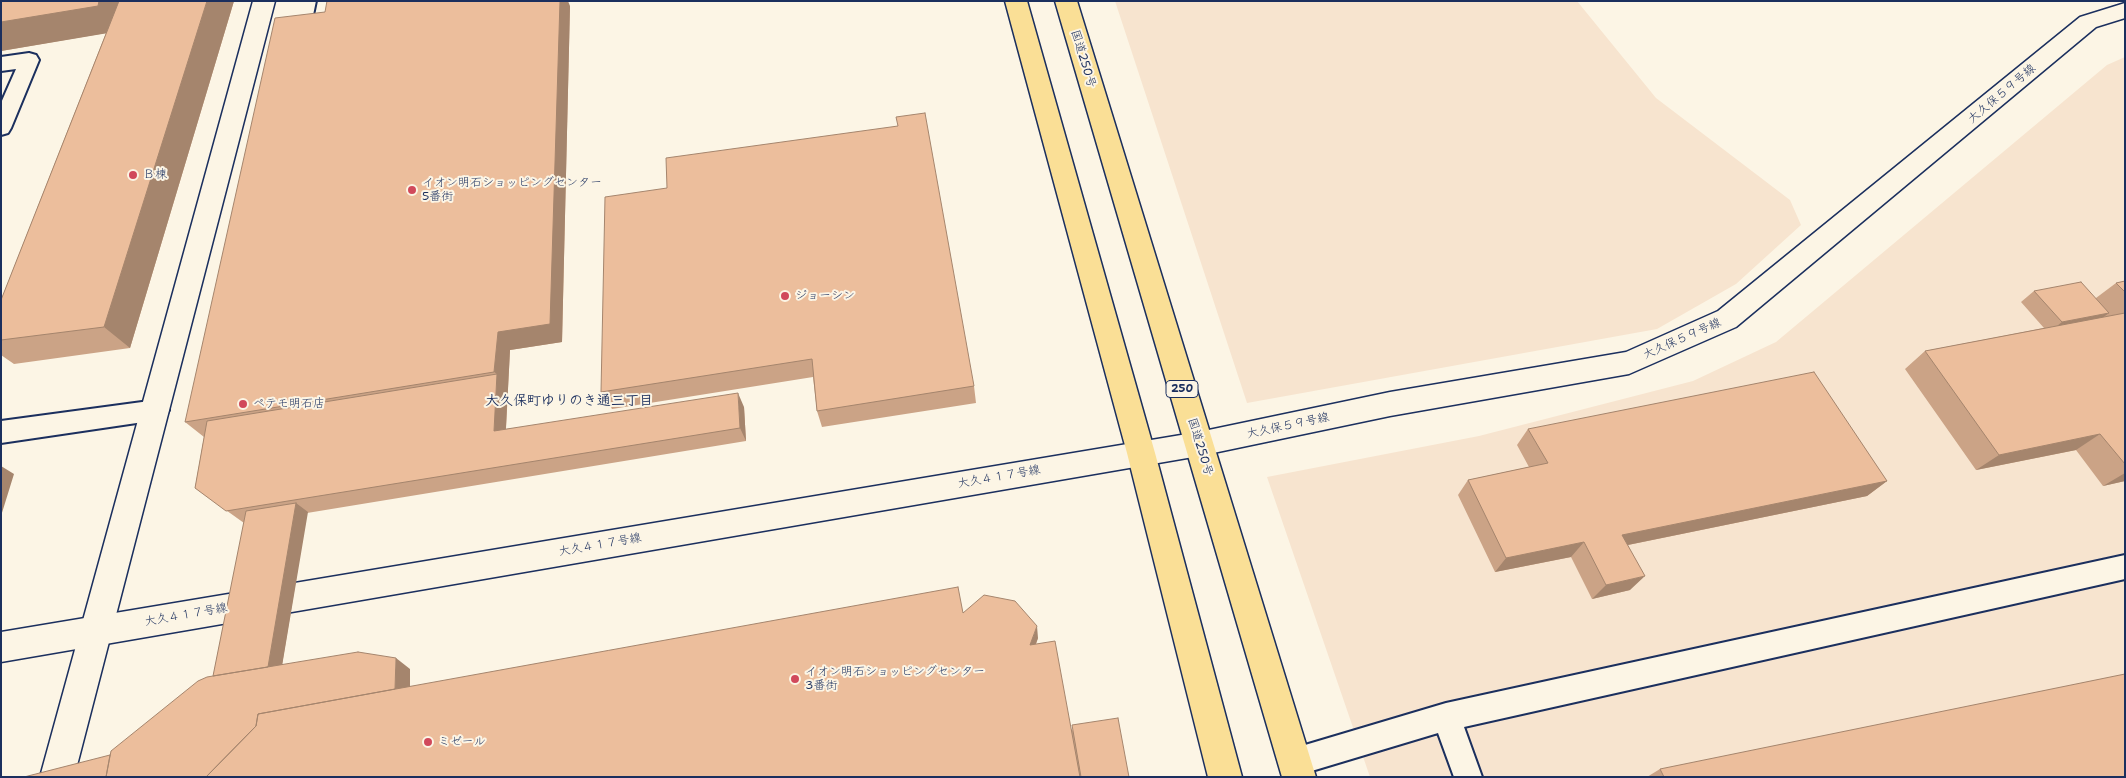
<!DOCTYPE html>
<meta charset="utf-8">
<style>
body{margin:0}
#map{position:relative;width:2126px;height:778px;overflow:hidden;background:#fcf5e5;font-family:"Shantell Sans",sans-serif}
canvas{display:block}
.frame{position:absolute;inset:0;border:2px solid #1b2f5e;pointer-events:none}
</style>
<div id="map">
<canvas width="2126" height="778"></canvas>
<div class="frame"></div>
</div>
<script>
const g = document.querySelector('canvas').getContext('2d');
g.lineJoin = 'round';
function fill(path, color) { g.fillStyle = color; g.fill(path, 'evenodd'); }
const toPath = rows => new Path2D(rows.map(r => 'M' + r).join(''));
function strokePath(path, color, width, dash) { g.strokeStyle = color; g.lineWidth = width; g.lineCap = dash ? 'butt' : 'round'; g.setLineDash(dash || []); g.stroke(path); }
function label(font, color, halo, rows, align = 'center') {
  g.font = font + ' "Shantell Sans","Klee One",sans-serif'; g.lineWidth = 4; g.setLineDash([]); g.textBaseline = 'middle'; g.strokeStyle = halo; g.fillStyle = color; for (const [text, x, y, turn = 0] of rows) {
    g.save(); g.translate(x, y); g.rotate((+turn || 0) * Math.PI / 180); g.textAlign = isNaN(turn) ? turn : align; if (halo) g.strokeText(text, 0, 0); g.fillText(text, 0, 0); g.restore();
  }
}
fill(toPath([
 [1115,1,1577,1,1656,98,1790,200,1801,225,1736,284,1657,329,1247,403],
 [2125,57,2125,777,1370,777,1267,477,1479,436,1693,381,1776,342,2107,65]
]), '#f7e4cf');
const service = toPath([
 [318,1,336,1,331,35,328,40,321,42,314,40,311,35,318,1],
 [29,53,36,55,39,60,11,128,8,133,1,135,1,103,16,69,1,71,1,57,29,53],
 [157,400,165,403,169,410,165,417,157,420,1,443,1,421,157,400],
 [2125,555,2125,579,1464,727,1482,777,1454,777,1438,733,1295,776,1285,772,1281,762,1285,752,1295,748,1446,703,2125,555]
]);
const minor = toPath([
 [253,1,275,1,74,777,40,777,253,1],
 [2125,3,2125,18,2096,27,1736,327,1629,374,1390,416,1199,456,1189,453,1185,444,1189,435,1199,432,1390,392,1626,352,1718,311,2080,17,2125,3]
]);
const tertiary = toPath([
 [1199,432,1209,435,1213,444,1209,453,1199,456,1,662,1,632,1199,432]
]);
const trunk = toPath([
 [1005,1,1027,1,1155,453,1242,777,1208,777,1127,453,1005,1],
 [1055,1,1077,1,1316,777,1282,777,1055,1]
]);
strokePath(service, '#1b2f5e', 4);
strokePath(minor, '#1b2f5e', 3);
strokePath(tertiary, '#1b2f5e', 3);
strokePath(trunk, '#1b2f5e', 3);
fill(service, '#fcf5e5');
fill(minor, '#fcf5e5');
fill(tertiary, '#fcf5e5');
fill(trunk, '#fadf96');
fill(toPath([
 [1,1,234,1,130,348,14,364,1,355,1,300,106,33,1,51],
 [570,6,562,342,510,350,506,429,744,407,746,441,307,513,282,665,410,669,410,687,963,613,1038,638,1036,644,1071,729,1129,777,110,755,213,676,244,523,195,488,204,437,185,422],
 [667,188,974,386,976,403,822,427,817,411,813,377,612,409,601,392],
 [2125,281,2125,481,2103,486,2076,450,1976,470,1905,369,1925,351,2044,328,2021,302,2034,291,2096,298,2116,283],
 [1528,429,1887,481,1867,496,1628,545,1630,590,1592,599,1571,557,1495,572,1458,495,1468,480,1529,467,1517,445],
 [1660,769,2125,777,1647,777]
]), '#cba386');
fill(toPath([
 [99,1,125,1,120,31,1,51,1,22],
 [207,1,234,1,130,348,104,327],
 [560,1,568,1,570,6,562,342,510,350,505,445,494,431,497,374,494,372,498,332],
 [2109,313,2094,324,2048,333,2062,322],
 [738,393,744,407,746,441,740,428],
 [2100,434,2076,450,1976,470,1999,455],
 [1,466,14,474,1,516],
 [2125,473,2125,481,2103,486],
 [1887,481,1867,496,1608,549,1622,535],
 [296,503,308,512,280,678,267,671],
 [1584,542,1571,557,1495,572,1506,558],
 [1645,576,1630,590,1592,599,1606,585],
 [1037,626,1038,638,1031,657,1030,645],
 [396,658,410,669,410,701,395,692]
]), '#a5856d');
const building = toPath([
 [1,1,99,1,98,6,1,22,1,1],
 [119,1,207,1,104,327,1,340,1,300,119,1],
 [327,1,560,1,550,324,498,332,494,372,185,422,275,18,325,12,327,1],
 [925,113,974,386,817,411,812,359,601,392,605,197,667,188,666,158,898,126,896,117,925,113],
 [2125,281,2125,292,2116,283,2125,281],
 [2081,282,2109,313,2062,322,2034,291,2081,282],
 [2125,313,2125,464,2100,434,1999,455,1925,351,2125,313],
 [1814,372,1887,481,1622,535,1645,576,1606,585,1584,542,1506,558,1468,480,1548,463,1528,429,1814,372],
 [497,374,494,431,738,393,740,428,226,511,195,488,207,421,497,374],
 [296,503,268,667,213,676,246,511,296,503],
 [958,587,963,613,984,595,1015,601,1037,626,1030,645,1055,641,1080,777,206,777,256,726,258,714,958,587],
 [358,652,396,658,395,689,258,714,256,726,206,777,106,777,111,751,198,681,207,677,358,652],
 [2125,674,2125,777,1664,777,1660,769,2125,674],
 [1118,718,1129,777,1081,777,1072,725,1118,718],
 [110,755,106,777,24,777,110,755]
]);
fill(building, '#ecbe9c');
strokePath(building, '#a5856d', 1);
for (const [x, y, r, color] of [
 [133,175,5,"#d1495b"],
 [412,190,5,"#d1495b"],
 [785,296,5,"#d1495b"],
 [243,404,5,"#d1495b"],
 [795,679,5,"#d1495b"],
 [428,742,5,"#d1495b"]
]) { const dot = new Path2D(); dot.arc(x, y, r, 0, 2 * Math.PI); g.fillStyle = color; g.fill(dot); strokePath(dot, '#fcf5e5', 2); }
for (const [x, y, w] of [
 [1182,389,32]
]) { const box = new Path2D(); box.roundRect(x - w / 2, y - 8.5, w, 17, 4); g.fillStyle = '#fcf5e5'; g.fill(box); strokePath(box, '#1b2f5e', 1); }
label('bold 11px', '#1b2f5e', null, [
 ["250",1182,389]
]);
label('12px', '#1b2f5e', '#fcf5e5', [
 ["国道250号",1083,59,73],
 ["大久保５９号線",2002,94,-40],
 ["大久保５９号線",1682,339,-24],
 ["大久保５９号線",1288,426,-12],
 ["国道250号",1200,447,73],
 ["大久４１７号線",999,477,-10],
 ["大久４１７号線",600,545,-10],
 ["大久４１７号線",186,615,-10]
]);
label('12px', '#1b2f5e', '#fcf5e5', [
 ["Ｂ棟",143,175],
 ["イオン明石ショッピングセンター",422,183],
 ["5番街",422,197],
 ["ジョーシン",795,296],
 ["ペテモ明石店",253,404],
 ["イオン明石ショッピングセンター",805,672],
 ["3番街",805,686],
 ["ミゼール",438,742]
], 'left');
label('bold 14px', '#1b2f5e', '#fcf5e5', [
 ["大久保町ゆりのき通三丁目",569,401]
]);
</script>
